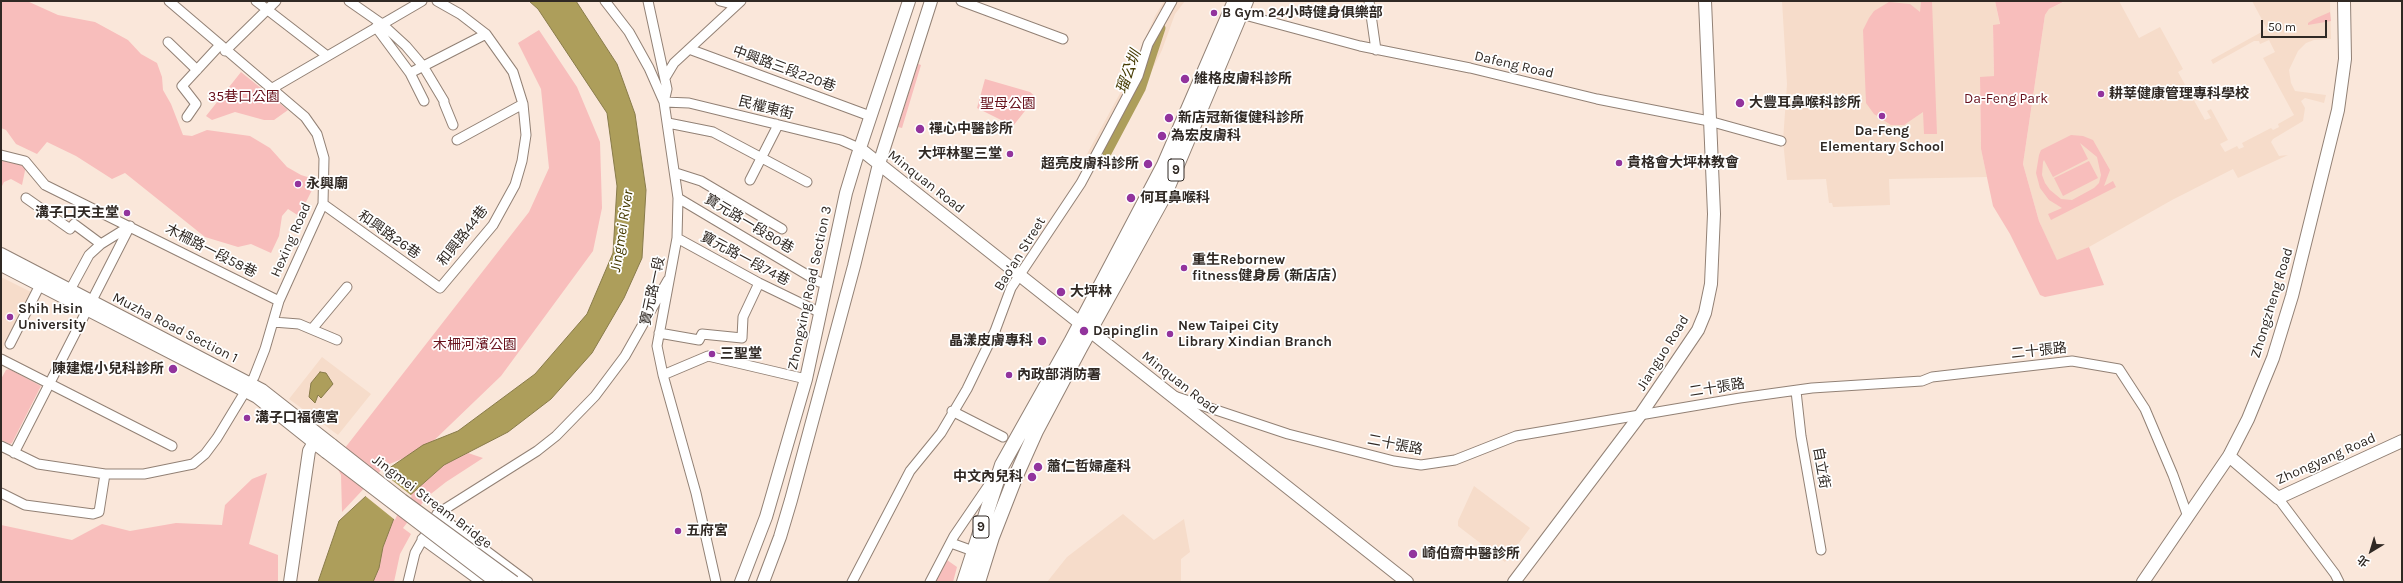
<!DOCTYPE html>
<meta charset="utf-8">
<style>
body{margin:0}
#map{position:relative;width:2403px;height:583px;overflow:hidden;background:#fae7da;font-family:Karla,"Noto Sans TC",sans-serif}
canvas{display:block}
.frame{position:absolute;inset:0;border:2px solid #302924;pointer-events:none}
.north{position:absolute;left:2351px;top:531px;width:40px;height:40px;-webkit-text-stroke:3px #fff;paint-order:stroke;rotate:218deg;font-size:11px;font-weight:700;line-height:16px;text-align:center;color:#302924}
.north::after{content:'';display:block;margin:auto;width:14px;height:18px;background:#302924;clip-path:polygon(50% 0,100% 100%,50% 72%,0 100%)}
.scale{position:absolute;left:2261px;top:20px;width:66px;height:18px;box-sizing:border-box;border:2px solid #302924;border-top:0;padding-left:5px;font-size:12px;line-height:14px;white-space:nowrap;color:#302924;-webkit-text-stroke:3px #fff;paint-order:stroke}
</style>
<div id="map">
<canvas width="2403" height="583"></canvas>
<div class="frame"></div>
<div class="north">北</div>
<div class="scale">50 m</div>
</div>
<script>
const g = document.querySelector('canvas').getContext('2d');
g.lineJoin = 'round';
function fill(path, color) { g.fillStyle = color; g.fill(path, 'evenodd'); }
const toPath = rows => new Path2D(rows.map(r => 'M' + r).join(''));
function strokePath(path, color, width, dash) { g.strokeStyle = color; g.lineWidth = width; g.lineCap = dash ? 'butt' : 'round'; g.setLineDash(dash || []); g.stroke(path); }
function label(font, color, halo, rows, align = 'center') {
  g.font = font + ' Karla,"Noto Sans TC",sans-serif'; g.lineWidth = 3.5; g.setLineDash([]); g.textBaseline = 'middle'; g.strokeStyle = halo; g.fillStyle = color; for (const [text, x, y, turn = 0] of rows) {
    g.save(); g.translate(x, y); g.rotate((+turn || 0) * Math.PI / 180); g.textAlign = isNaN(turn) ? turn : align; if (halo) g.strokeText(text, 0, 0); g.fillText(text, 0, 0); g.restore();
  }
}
fill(toPath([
 [1164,1,1185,1,1175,14,1162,50,1105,165,1087,154,1124,86,1155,16],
 [1782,1,1995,1,2000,25,1993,25,1994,76,1980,78,1981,149,1987,177,1889,179,1890,205,1833,207,1832,203,1829,203,1826,179,1787,180,1783,141,1787,84],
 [2066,1,2119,1,2139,38,2160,27,2183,69,2178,72,2205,120,2211,118,2207,111,2211,109,2228,140,2220,144,2225,152,2237,146,2239,149,2244,147,2242,143,2271,128,2273,130,2279,127,2278,124,2294,115,2263,58,2275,52,2269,40,2260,44,2259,41,2254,41,2213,64,2211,60,2267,29,2252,1,2330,1,2331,39,2314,40,2306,43,2298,51,2289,70,2291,83,2295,91,2326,95,2324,103,2305,98,2301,101,2305,108,2303,121,2273,139,2271,142,2279,156,2288,155,2238,178,2233,169,2172,200,2089,247,2057,261,2039,221,2023,164,2045,15,2049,9],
 [1,277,31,292,2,351,1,351],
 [322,357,371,394,338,435,289,399],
 [1474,486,1530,528,1505,562,1458,526,1458,521],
 [1123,514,1154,540,1184,519,1190,552,1181,559,1181,582,1047,582,1067,557]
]), '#f6dcca');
fill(toPath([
 [1,1,27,1,58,15,95,22,128,40,141,54,157,63,162,77,163,90,171,104,183,135,192,136,207,130,250,136,270,148,287,167,301,175,317,180,299,216,288,209,282,216,279,236,271,253,251,244,238,247,205,237,125,173,112,179,76,156,47,142,37,154,16,144,6,130,1,128],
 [1921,1,1932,1,1937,134,1924,134,1923,112,1904,125,1891,125,1874,114,1866,103,1863,30,1869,18,1874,11,1889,2,1910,4,1920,12],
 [1995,1,2065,1,2049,9,2045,15,2023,164,2039,221,2057,260,2089,247,2104,285,2045,297,2040,295,2010,234,1993,206,1981,149,1980,77,1994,76,1993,25,2000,24],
 [2330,12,2331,21,2308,25,2308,23,2314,19],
 [539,30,577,87,600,142,602,208,593,251,501,376,425,449,385,466,342,512,341,475,334,462,529,212,549,168,541,89,518,43],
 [918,64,921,65,902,128,898,127],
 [241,72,267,93,288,110,274,120,264,120,235,112,212,120,206,116],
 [985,79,1030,92,1036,97,1013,126,977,108],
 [2071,135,2083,136,2093,140,2110,170,2104,186,2113,181,2116,187,2051,220,2048,214,2062,208,2049,200,2040,188,2036,173,2039,155,2041,150],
 [2080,143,2097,157,2101,175,2099,183,2094,188,2072,200,2061,199,2050,190,2045,183,2042,175,2043,162,2044,160,2053,177,2088,159],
 [1,160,26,166,22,185,11,179,4,182,1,188],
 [2089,161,2098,178,2063,196,2054,178],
 [9,369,41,386,12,443,10,444,1,440,1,379,6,370],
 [468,453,483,458,446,482,427,497,403,528,411,534,400,554,394,582,373,582,379,568,383,547,399,505,444,465],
 [267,473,249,544,278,555,278,582,1,582,1,525,72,540,102,524,130,531,176,523,222,525,225,505,252,479],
 [947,560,957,567,953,582,935,582]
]), '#f8bebc');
const water = toPath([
 [529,1,576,1,617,64,635,114,646,190,642,258,624,298,592,353,551,399,508,432,444,465,399,505,383,547,379,568,373,582,318,582,339,521,366,496,388,469,423,445,458,431,535,374,587,314,613,253,617,186,607,113,538,9,529,1],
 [320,372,326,373,333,384,321,398,318,395,315,403,309,397,311,383,320,372]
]);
fill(water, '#ad9e5b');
strokePath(water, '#887b4a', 1);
fill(toPath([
 [383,473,412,496,401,506,395,520,364,495]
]), '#fae7da');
strokePath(toPath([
 [1107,153,1141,89,1161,28]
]), '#ad9e5b', 9);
const street = toPath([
 [256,1,326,55],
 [349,1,382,24,406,46,423,66,444,101],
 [605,1,629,32,649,68,664,102],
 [648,1,667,89,664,102,678,198,677,238,657,346,663,375,696,493,716,582],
 [720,1,736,5],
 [961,1,1063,39],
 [1369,1,1376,50],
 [1241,14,1360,46,1470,68,1597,99,1709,121,1781,141],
 [376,27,410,73,424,101],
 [168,42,197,70],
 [689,49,870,116],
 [225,51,276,1],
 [410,73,486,34],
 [665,78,674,63,741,1],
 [271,89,422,1],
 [664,102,689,103,841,140,859,148],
 [444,103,453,125],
 [187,117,196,104,182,86,219,46],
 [668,123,713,132,807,182],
 [457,140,523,104],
 [1,155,25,161,45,185,279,301],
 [676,173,701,181,782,229],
 [750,180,776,129,776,124],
 [26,198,70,229,74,224,101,244,130,226],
 [678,198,819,282,827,284],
 [323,204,440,288,493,225,515,185,522,161,526,135,523,104,513,72,486,34,460,14,437,1],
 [677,238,759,283,821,313],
 [70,290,89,255,101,244],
 [273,322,299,324,337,340],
 [312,329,347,287],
 [659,333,699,340,702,334,742,338,743,317,759,283],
 [10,344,40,285],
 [1,359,172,446],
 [663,375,708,356,806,379],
 [1796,391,1801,436,1821,550],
 [1174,396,1288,434,1394,461,1421,465,1455,460,1516,436,1740,398,1812,388,1922,381,1932,377,2072,361,2119,369,2145,409,2173,475,2188,517],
 [952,411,1003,437],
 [1,446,38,464,105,474,144,474,193,464,205,454,217,438,254,377,265,349,279,301,323,204,324,158,317,134,305,117,169,1],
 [14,453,130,226],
 [1,493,25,505,93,514,99,512,105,474],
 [2278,498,2335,574,2339,582],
 [437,514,528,582],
 [422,539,481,582],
 [951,543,973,551,976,546],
 [408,582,415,553,437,514,537,451,556,436,595,396,625,356,668,280],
 [852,582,910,471,941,433,967,389,995,331,1011,288,1081,183,1138,76,1148,44,1172,1],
 [930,582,954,536,995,476]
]);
const secondary = toPath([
 [859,148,1407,582],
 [1,254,262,390,332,445],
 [1,265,257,397,326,452],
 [2229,456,2278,498,2402,441],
 [290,582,309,451,317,437],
 [741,582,766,517,806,379,846,193,856,160,909,1],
 [763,582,780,537,791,500,854,266,879,164,931,1],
 [1514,582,1641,414,1698,330,1705,313,1711,284,1714,214,1705,1],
 [2143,582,2229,456,2248,419,2273,358,2292,296,2338,110,2345,59,2344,1]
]);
const primary = toPath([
 [964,582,1002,465,1071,342,1164,165,1235,1],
 [978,582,992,537,1015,478,1036,431,1080,348,1164,196,1246,1]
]);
strokePath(street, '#928175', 11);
strokePath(secondary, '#928175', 14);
strokePath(primary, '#928175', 16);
strokePath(street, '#fff', 9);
strokePath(secondary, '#fff', 12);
strokePath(primary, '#fff', 14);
const secondaryBridge = toPath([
 [332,445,402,500,514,582],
 [326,452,496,582]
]);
strokePath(secondaryBridge, '#928175', 14, []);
strokePath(secondaryBridge, '#fff', 12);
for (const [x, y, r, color] of [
 [1214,13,4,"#92349d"],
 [1185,79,5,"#92349d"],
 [2101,94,4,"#92349d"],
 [1740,103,5,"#92349d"],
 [1882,116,4,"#92349d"],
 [1169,118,5,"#92349d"],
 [920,129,5,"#92349d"],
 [1162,136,5,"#92349d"],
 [1010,154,4,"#92349d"],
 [1619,163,4,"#92349d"],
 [1148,164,5,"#92349d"],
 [298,184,4,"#92349d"],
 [1131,198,5,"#92349d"],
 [127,213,4,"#92349d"],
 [1184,268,4,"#92349d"],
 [1061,292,5,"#92349d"],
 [10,317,4,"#92349d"],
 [1084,331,5,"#92349d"],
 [1170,334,4,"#92349d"],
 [1042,341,5,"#92349d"],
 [712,354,4,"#92349d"],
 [173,369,5,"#92349d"],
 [1009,375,4,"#92349d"],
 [247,418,4,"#92349d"],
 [1038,467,5,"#92349d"],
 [1032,477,5,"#92349d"],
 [678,531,4,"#92349d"],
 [1413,554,5,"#92349d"]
]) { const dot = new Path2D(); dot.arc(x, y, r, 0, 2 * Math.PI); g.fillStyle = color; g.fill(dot); strokePath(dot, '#fff', 1.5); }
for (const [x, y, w] of [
 [1176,170,16],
 [981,527,16]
]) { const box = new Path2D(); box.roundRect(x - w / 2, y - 11, w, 22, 3); g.fillStyle = '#fff'; g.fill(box); strokePath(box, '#302924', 1); }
label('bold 13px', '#302924', null, [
 ["9",1176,170],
 ["9",981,527]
]);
label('bold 14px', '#302924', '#fff', [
 ["B Gym 24小時健身俱樂部",1222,13],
 ["維格皮膚科診所",1194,79],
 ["耕莘健康管理專科學校",2109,94],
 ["大豐耳鼻喉科診所",1749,103],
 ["新店冠新復健科診所",1178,118],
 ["禪心中醫診所",929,129],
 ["Da-Feng",1882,131,"center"],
 ["Elementary School",1882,147,"center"],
 ["為宏皮膚科",1171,136],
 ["大坪林聖三堂",1002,154,"right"],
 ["貴格會大坪林教會",1627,163],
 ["超亮皮膚科診所",1139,164,"right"],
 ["永興廟",306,184],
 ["何耳鼻喉科",1140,198],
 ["溝子口天主堂",119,213,"right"],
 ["重生Rebornew",1192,260],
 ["fitness健身房 (新店店）",1192,276],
 ["大坪林",1070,292],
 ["Shih Hsin",18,309],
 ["University",18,325],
 ["New Taipei City",1178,326],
 ["Library Xindian Branch",1178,342],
 ["Dapinglin",1093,331],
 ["晶漾皮膚專科",1033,341,"right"],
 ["三聖堂",720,354],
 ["陳建焜小兒科診所",164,369,"right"],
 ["內政部消防署",1017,375],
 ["溝子口福德宮",255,418],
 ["蕭仁哲婦產科",1047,467],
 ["中文內兒科",1023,477,"right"],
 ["五府宮",686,531],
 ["崎伯齋中醫診所",1422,554]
], 'left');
label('14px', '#302924', '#fff', [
 ["Dafeng Road",1514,65,13],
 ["中興路三段220巷",784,69,20],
 ["民權東街",766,108,14],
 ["Minquan Road",926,182,38],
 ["寶元路一段80巷",749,224,31],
 ["和興路26巷",389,235,35],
 ["和興路44巷",463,236,-52],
 ["Hexing Road",291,240,-66],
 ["木柵路一段58巷",211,251,27],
 ["Bao'an Street",1020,254,-58],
 ["寶元路一段74巷",745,259,28],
 ["Zhongxing Road Section 3",810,288,-78],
 ["寶元路一段",653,291,-78],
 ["Zhongzheng Road",2272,303,-73],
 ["Muzha Road Section 1",175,328,27],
 ["二十張路",2039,351,-6],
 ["Jianguo Road",1663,353,-58],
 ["Minquan Road",1180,383,38],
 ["二十張路",1717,388,-9],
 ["二十張路",1395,445,11],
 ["Zhongyang Road",2326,459,-24],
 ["自立街",1821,468,80],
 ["Jingmei Stream Bridge",432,502,37]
]);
label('14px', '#67101b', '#fff', [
 ["35巷口公園",244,97],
 ["Da-Feng Park",2006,99],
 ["聖母公園",1008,104],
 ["木柵河濱公園",475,345]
]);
label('italic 15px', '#463b02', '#fff', [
 ["瑠公圳",1129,72,-70],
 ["Jingmei River",622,231,-81]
]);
</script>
